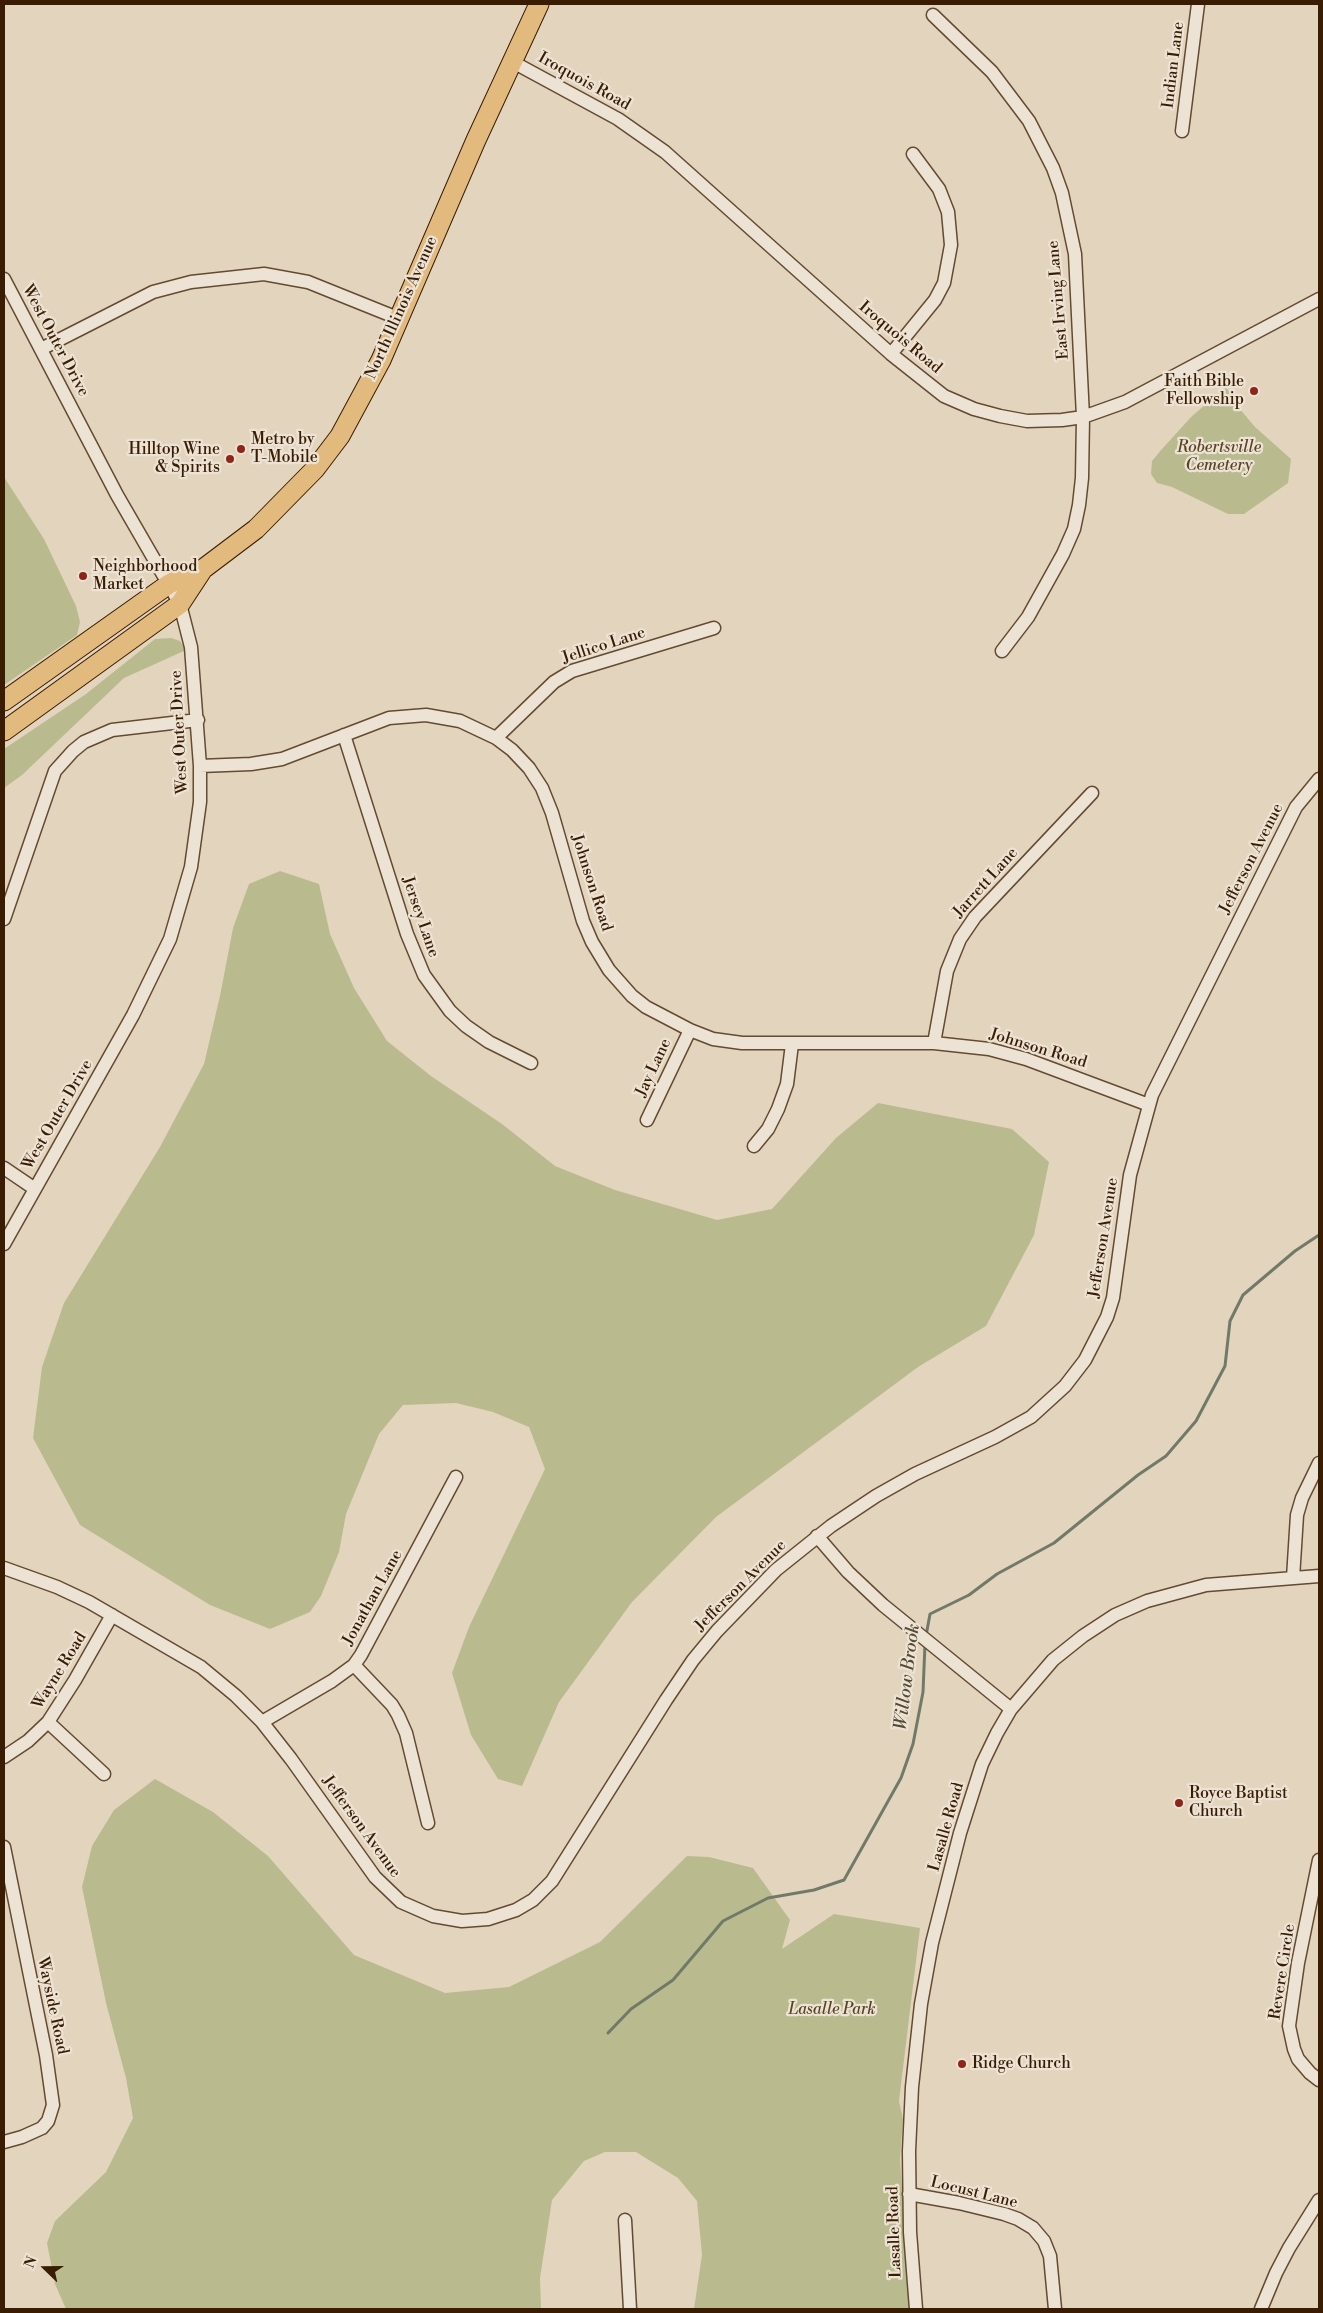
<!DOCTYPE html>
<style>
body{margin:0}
#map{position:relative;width:1323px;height:2313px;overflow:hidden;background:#e3d4bd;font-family:"Libre Bodoni",serif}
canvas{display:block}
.frame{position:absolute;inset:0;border:5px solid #391c01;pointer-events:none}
.north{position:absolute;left:20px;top:2243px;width:50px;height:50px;-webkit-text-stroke:4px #ede3d4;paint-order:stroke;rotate:292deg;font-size:14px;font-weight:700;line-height:20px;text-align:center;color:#391c01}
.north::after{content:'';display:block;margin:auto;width:18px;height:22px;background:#391c01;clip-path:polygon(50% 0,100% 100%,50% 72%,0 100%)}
</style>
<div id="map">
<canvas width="1323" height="2313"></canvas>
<div class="frame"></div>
<div class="north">N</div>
</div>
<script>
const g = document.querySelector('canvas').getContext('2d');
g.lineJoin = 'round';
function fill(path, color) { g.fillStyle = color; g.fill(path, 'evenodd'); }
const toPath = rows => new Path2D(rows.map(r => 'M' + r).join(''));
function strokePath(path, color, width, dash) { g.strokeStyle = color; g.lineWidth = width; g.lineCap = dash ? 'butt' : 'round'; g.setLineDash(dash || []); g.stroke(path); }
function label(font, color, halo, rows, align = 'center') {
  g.font = font + ' "Libre Bodoni",serif'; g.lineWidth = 4.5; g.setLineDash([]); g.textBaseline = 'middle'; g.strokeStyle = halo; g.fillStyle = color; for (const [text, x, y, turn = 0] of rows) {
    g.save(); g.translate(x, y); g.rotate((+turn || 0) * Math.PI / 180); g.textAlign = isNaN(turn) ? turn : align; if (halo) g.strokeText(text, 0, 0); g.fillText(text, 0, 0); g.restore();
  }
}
fill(toPath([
 [1226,387,1239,408,1255,427,1291,459,1288,483,1244,514,1228,514,1172,487,1157,483,1151,474,1152,461,1162,449,1192,416],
 [4,477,44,539,76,606,80,622,77,635,4,685],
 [171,638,180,641,186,650,124,678,22,775,4,788,4,749,86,694,155,639],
 [280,871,319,884,330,934,354,988,387,1041,431,1076,502,1124,555,1166,615,1190,717,1220,772,1209,836,1138,878,1103,1012,1129,1049,1162,1034,1235,986,1326,918,1367,716,1517,632,1602,559,1702,522,1786,498,1779,471,1735,452,1673,469,1627,545,1469,529,1427,493,1412,456,1403,403,1405,379,1434,346,1514,339,1552,321,1596,310,1612,270,1629,210,1605,80,1525,33,1438,42,1367,64,1303,160,1147,204,1064,220,996,233,928,249,884],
 [155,1779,213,1812,268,1856,354,1955,445,1993,509,1987,600,1942,687,1856,709,1857,753,1868,790,1920,782,1949,834,1914,920,1928,899,2101,903,2119,900,2159,910,2309,694,2309,702,2255,697,2201,678,2178,636,2152,605,2152,584,2161,552,2200,540,2278,541,2309,66,2309,55,2284,47,2243,55,2221,106,2172,133,2118,126,2078,106,2003,82,1887,92,1846,114,1810]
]), '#b9bb8e');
strokePath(toPath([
 [926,1636,930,1614,969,1595,997,1574,1054,1543,1138,1475,1166,1456,1196,1421,1225,1366,1230,1321,1243,1295,1295,1251,1319,1235],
 [608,2033,631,2009,673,1980,723,1921,768,1898,814,1890,844,1880,901,1778,913,1744,923,1692,925,1644]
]), '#717a69', 3);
const minor = toPath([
 [933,15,992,72,1029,121,1053,168,1062,193,1075,254,1083,417,1082,478,1079,505,1074,529,1063,554,1028,617,1002,651],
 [511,61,618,119,665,152,891,354,944,396,974,409,1000,416,1027,421,1062,420,1083,417,1125,402,1319,299],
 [1182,131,1198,4],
 [4,279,117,495,180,604,191,647,200,766,200,802,191,867,170,939,133,1015,4,1244],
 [41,349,153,292,191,282,264,274,308,282,400,319],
 [891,354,935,300,944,283,951,245,948,212,939,189,913,154],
 [344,735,407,934,424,975,450,1011,466,1026,489,1042,531,1063],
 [496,738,554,682,572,671,714,628],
 [200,766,251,764,282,759,389,718,426,715,460,721,496,738,512,750,529,768,542,788,552,813,583,921,592,942,609,970,632,996,646,1007,690,1030,713,1039,742,1043,934,1043,989,1049,1026,1059,1149,1105],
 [4,919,55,771,73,751,84,742,112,730,198,720],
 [934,1043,947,971,960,939,975,917,1092,793],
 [647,1120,690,1030],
 [754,1146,768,1129,778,1109,787,1084,792,1044],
 [4,1168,35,1189],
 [817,1536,848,1572,883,1605,1011,1709],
 [4,1568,57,1587,89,1602,201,1667,236,1696,262,1722,291,1759,375,1877,401,1902,433,1916,462,1921,488,1919,516,1910,533,1900,552,1881,666,1700,693,1660,717,1631,776,1570,831,1526,876,1496,915,1474,995,1437,1031,1417,1065,1386,1085,1360,1107,1317,1113,1298,1130,1175,1152,1095,1296,807,1319,779],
 [1293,1578,1297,1515,1302,1498,1319,1463],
 [354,1665,392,1705,398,1715,406,1733,428,1823],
 [48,1722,104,1774],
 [262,1722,332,1681,354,1665,361,1655,456,1477],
 [4,1757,28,1741,48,1722,75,1680,112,1615],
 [4,1847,46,2055,53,2105,48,2121,42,2128,22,2137,4,2142],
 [1319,1860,1298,1963,1289,2026,1294,2049,1298,2059,1310,2073,1319,2080],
 [909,2194,959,2203,1004,2214,1018,2219,1033,2228,1044,2241,1050,2256,1055,2309],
 [625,2220,630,2309],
 [916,2309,910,2232,909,2151,912,2087,921,2004,932,1943,960,1833,982,1764,997,1733,1011,1709,1053,1660,1083,1636,1115,1615,1147,1601,1206,1585,1319,1576],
 [1261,2309,1276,2273,1289,2248,1319,2200]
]);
const highway = toPath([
 [4,701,169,584,203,569,256,529,315,469,340,436,381,360,476,140,539,4],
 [4,731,180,604,203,569]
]);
strokePath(minor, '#644a30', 15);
strokePath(highway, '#391c01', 21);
strokePath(minor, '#ede3d4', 12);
strokePath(highway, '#e2ba7e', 19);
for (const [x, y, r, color] of [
 [1254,391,5,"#8f2418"],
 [241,449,5,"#8f2418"],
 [230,459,5,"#8f2418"],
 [83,576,5,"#8f2418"],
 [1179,1803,5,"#8f2418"],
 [962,2064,5,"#8f2418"]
]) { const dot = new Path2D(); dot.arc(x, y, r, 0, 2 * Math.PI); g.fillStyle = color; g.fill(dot); strokePath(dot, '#ede3d4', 2); }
label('16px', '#391c01', '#ede3d4', [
 ["Indian Lane",1174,65,-83],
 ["Iroquois Road",584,82,29],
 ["East Irving Lane",1059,300,-95],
 ["North Illinois Avenue",402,308,-66],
 ["Iroquois Road",900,338,40],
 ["West Outer Drive",55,341,62],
 ["Jellico Lane",604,646,-18],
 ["West Outer Drive",180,732,-93],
 ["Jefferson Avenue",1252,859,-63],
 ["Johnson Road",591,883,72],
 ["Jarrett Lane",986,883,-48],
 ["Jersey Lane",420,917,71],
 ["Johnson Road",1038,1049,17],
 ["Jay Lane",654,1068,-65],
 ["West Outer Drive",58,1115,-60],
 ["Jefferson Avenue",1104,1238,-81],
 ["Jefferson Avenue",741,1586,-45],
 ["Jonathan Lane",373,1598,-61],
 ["Wayne Road",60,1671,-58],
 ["Jefferson Avenue",361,1827,54],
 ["Lasalle Road",947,1827,-74],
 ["Revere Circle",1283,1972,-81],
 ["Wayside Road",52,2006,78],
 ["Locust Lane",974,2193,14],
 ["Lasalle Road",895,2232,-92]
]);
label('16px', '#391c01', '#ede3d4', [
 ["Faith Bible",1244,382,"right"],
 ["Fellowship",1244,400,"right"],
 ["Metro by",251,440],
 ["T-Mobile",251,458],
 ["Hilltop Wine",220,450,"right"],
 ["& Spirits",220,468,"right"],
 ["Neighborhood",93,567],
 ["Market",93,585],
 ["Royce Baptist",1189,1794],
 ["Church",1189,1812],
 ["Ridge Church",972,2064]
], 'left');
label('italic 16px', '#594424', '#ede3d4', [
 ["Robertsville",1219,448],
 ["Cemetery",1219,466],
 ["Lasalle Park",832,2010]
]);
label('italic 18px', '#554b35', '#ede3d4', [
 ["Willow Brook",908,1677,-83]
]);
</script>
